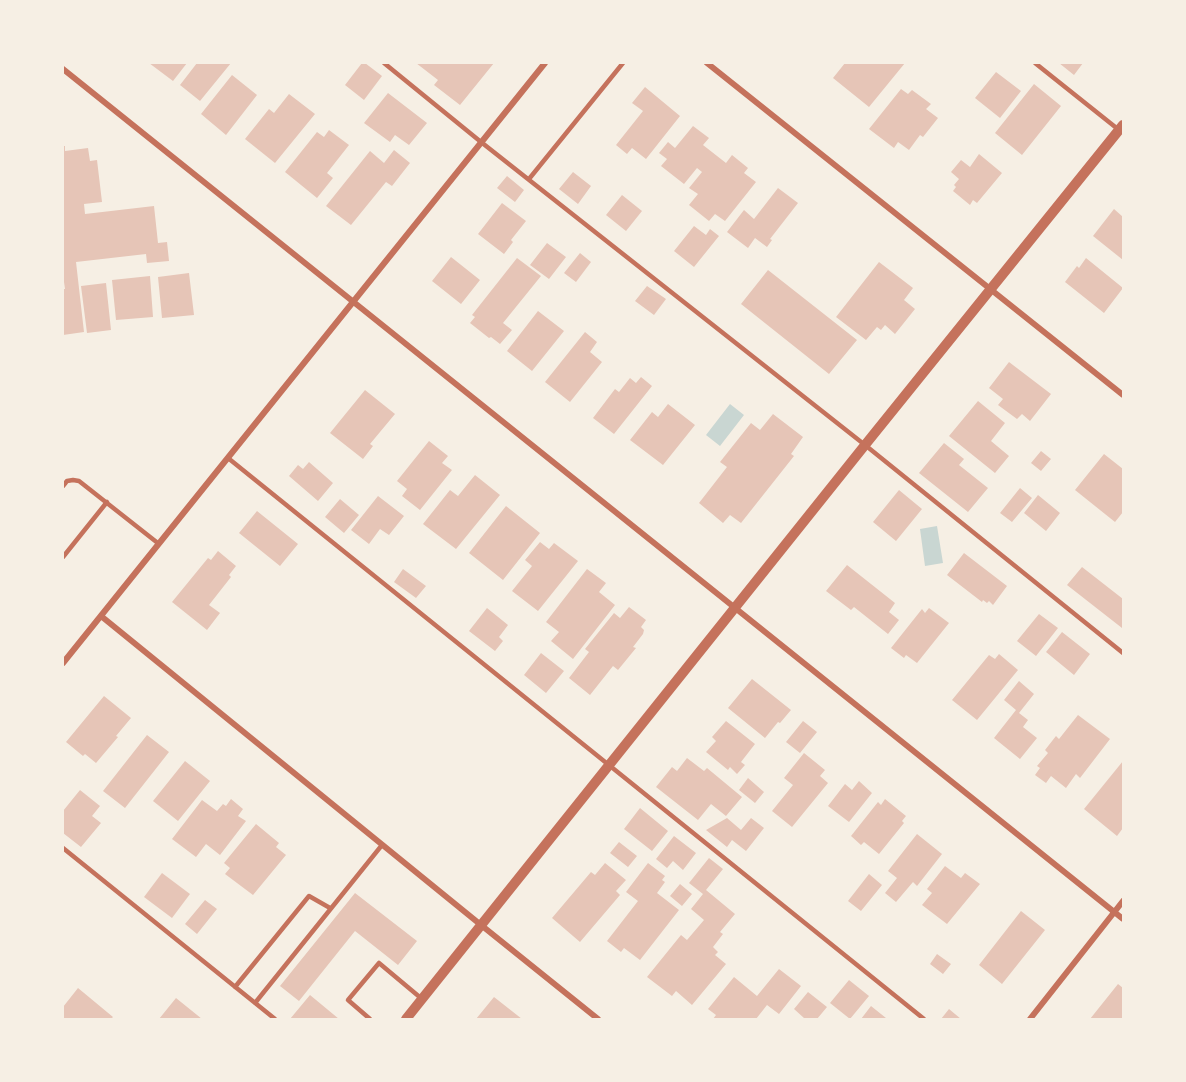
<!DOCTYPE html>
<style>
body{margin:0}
#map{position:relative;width:1186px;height:1082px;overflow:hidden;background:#f6efe4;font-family:"Sofia Sans Condensed",sans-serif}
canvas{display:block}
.frame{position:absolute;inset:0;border:64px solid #f6efe4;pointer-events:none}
</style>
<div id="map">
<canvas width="1186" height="1082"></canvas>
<div class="frame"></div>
</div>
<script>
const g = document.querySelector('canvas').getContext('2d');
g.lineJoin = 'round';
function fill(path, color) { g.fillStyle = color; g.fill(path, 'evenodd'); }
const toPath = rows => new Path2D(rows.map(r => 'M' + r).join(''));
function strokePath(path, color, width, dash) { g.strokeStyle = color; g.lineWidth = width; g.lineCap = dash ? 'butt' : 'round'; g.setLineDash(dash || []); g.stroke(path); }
fill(toPath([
 [730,404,744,415,720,446,706,435],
 [937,526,943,563,925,566,920,529]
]), '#c9d6d2');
fill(toPath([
 [149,63,187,63,173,81],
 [197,63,231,63,200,101,180,85],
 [362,63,365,63,382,76,364,100,345,85],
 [416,63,494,63,460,105,434,85,438,80],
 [845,63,905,63,869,107,833,78],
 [1059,63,1083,63,1074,75],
 [996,72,1021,91,1000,118,975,98],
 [232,75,257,95,226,135,201,114],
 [1034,84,1061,106,1022,155,995,133],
 [645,87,680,116,646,159,632,148,627,154,616,145,643,111,632,103],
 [901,89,908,94,912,90,931,104,926,109,938,118,923,137,920,135,909,150,898,142,894,148,869,129],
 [388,93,427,123,409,145,395,135,390,142,364,123],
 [289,94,315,114,275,163,245,139,269,109,274,113],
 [693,126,709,138,703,145,726,163,732,155,748,168,744,173,756,182,725,221,715,214,709,221,689,205,698,194,689,188,702,172,697,168,684,184,661,166,667,159,659,153,668,142,675,148],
 [329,130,349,145,327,173,333,178,317,198,285,172,317,132,324,137],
 [63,146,65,146,65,151,88,148,90,161,97,160,102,202,84,204,85,214,154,206,158,243,167,242,169,261,147,263,146,254,76,262,84,332,63,335,63,289,65,289,63,275],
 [394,150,410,163,392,186,386,182,351,225,326,206,370,151,384,163],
 [979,154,1002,173,977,203,973,200,970,205,953,191,956,187,954,185,959,179,951,172,961,160,970,167],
 [573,172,591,186,578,204,559,189],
 [507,176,524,190,515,202,497,188],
 [778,188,798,203,770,239,772,240,767,247,755,238,748,248,727,232,744,210,754,219],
 [622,195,642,211,626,231,606,215],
 [502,203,526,221,511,240,513,242,504,254,478,234],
 [1114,209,1123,217,1123,260,1093,236],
 [694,226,706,235,710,229,719,236,694,267,674,251],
 [547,243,566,257,549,279,530,265],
 [580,253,591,262,576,282,564,273],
 [451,257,480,280,461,304,432,281],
 [517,258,541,276,503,323,512,330,500,344,491,337,489,338,470,323,475,317,472,315],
 [1086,258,1123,288,1104,313,1065,282,1077,266,1079,268],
 [879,262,913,288,904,300,915,309,895,334,885,325,881,330,877,327,866,340,836,317],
 [768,270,857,340,829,374,741,304],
 [189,273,194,315,162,318,158,277],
 [150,276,153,317,116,320,112,280],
 [106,283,111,330,87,333,81,286],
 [647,286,666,299,654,315,635,301],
 [538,311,564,331,532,371,507,351],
 [585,332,597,342,590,352,602,362,570,402,545,382],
 [1009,362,1051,394,1030,421,1022,414,1017,419,998,405,1003,399,989,388],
 [641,377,652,386,614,434,593,418,615,389,619,392,630,378,636,383],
 [365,390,395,414,370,444,373,446,363,459,330,433],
 [978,401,1005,423,991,441,1009,456,995,473,949,436],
 [668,404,695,425,663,465,630,440,652,412,658,417],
 [773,414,803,437,791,454,794,456,741,523,730,515,723,523,699,503,727,467,720,462,751,423,760,430],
 [429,441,448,456,442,463,452,470,420,510,402,496,407,489,397,481],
 [944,443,964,459,959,465,988,488,968,512,919,473],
 [1041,451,1051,459,1041,471,1031,463],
 [1104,454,1123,469,1123,512,1115,522,1075,490],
 [309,462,333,483,318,501,289,476,298,465,303,469],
 [475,475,500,495,456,549,423,524,450,490,458,496],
 [1020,488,1032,498,1012,522,1000,513],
 [899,490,922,509,896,541,873,522],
 [1038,495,1060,513,1046,531,1024,513],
 [378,496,404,516,389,535,380,529,369,544,351,530],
 [340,499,359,515,344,533,325,517],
 [506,506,540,533,503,580,469,553],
 [257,511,298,544,280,566,239,533],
 [540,542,549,549,554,543,578,561,538,611,512,591,532,566,525,560],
 [218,551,236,566,229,575,231,577,209,605,220,613,207,630,172,602,208,558,211,560],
 [964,553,1007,586,993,605,989,601,987,603,983,600,982,602,947,575],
 [847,565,895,603,889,612,899,620,888,634,854,607,851,610,826,591],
 [1082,567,1123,599,1123,626,1122,628,1067,585],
 [403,569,426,586,416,598,394,582],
 [587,569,606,583,599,592,615,605,573,659,551,641,559,632,546,622],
 [629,607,646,620,641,627,644,630,643,634,633,647,636,648,618,670,613,666,590,695,569,678,589,652,585,649,614,613,620,618],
 [487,608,508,625,499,637,503,641,495,651,469,631],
 [929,608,949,623,917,663,906,655,904,658,891,648,922,609,925,613],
 [1039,614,1058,628,1036,656,1017,641],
 [1062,632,1090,654,1074,675,1046,652],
 [541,653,564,671,546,693,524,675],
 [999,654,1018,670,977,720,952,700,989,655,995,659],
 [752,679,791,710,780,723,778,722,765,738,728,708],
 [1019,681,1034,694,1019,713,1028,720,1023,727,1037,738,1020,759,994,738,1016,710,1004,700],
 [104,696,131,718,116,736,118,737,96,763,85,754,83,756,66,742],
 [1078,715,1110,739,1080,778,1076,774,1066,788,1051,776,1046,783,1035,775,1040,768,1037,766,1048,753,1045,750,1056,736,1059,739],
 [726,721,755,744,741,762,745,765,737,774,730,767,728,770,706,752,716,741,712,737],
 [803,721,817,732,800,753,786,742],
 [147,735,169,752,125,808,103,791],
 [804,753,825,770,820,776,828,783,792,827,772,811,793,785,784,778],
 [687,758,704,771,707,768,742,797,726,816,711,804,698,820,656,787,672,767,677,771],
 [185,761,210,781,178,821,153,801],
 [1123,761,1123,828,1117,836,1084,809],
 [748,778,764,792,755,803,739,790],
 [859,781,872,793,849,822,828,806,845,784,852,790],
 [80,790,100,806,92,816,101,823,81,847,63,833,63,811],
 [231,799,243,809,238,816,246,821,220,855,206,844,196,857,172,839,202,800,217,811,223,804,226,806],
 [885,799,906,816,902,821,904,823,879,854,864,842,861,845,851,836,878,802,881,805],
 [640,808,668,831,652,851,624,829],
 [727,818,741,830,751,818,764,828,746,851,732,840,727,847,706,830],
 [256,824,279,843,276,847,286,855,253,895,225,874,230,868,224,863],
 [917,834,942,854,917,886,913,882,896,902,885,893,897,878,888,871],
 [674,836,696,853,683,870,673,861,667,868,656,859],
 [619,842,637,856,628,867,610,853],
 [709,858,723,869,706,890,735,914,720,932,723,934,713,947,718,952,715,955,726,964,692,1005,676,991,672,996,647,977,681,935,687,940,704,920,691,909,703,894,689,883],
 [605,863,626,880,616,891,620,895,580,942,552,918,591,872,595,875],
 [648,863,665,876,662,880,665,882,657,893,679,910,640,960,624,948,621,952,607,941,638,901,626,892],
 [945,866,961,878,965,873,980,884,947,924,922,905,932,893,927,889],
 [162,873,190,894,172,918,144,897],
 [869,874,882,885,861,911,848,901],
 [680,884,692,894,682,906,670,896],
 [355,893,417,941,398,965,355,931,299,1001,280,986],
 [205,900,217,909,197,934,185,924],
 [1021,911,1045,930,1002,984,979,965],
 [937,954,951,964,943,974,930,964],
 [779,969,801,986,779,1014,767,1005,756,1019,713,1019,716,1015,708,1009,734,977,757,996],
 [849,980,869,996,850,1019,830,1003],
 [1118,984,1123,988,1123,1019,1090,1019],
 [78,988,113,1017,111,1019,63,1019,63,1007],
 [808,992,827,1007,817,1019,803,1019,804,1018,794,1009],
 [310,995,339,1019,290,1019],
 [494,997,522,1019,476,1019],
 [176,998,202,1019,159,1019],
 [871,1006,886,1018,885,1019,861,1019],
 [949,1009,961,1019,941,1019]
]), '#e6c5b7');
strokePath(toPath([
 [384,63,481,142,865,445,1123,653],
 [1035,63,1119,130],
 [529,179,623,63],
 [228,458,924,1019],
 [63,486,67,481,73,480,79,481,159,544],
 [63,557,107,502],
 [63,848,275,1019],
 [235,987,309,896,330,908],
 [255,1003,382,845],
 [370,1019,348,1000,379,963,422,999]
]), '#c5725c', 4.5);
strokePath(toPath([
 [707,63,1123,395],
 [63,69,1123,919],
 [101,616,481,925,598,1019],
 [63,663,545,63],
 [1030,1019,1123,901]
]), '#c5725c', 6);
strokePath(toPath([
 [406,1019,865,445,1123,125]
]), '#c5725c', 10);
</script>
